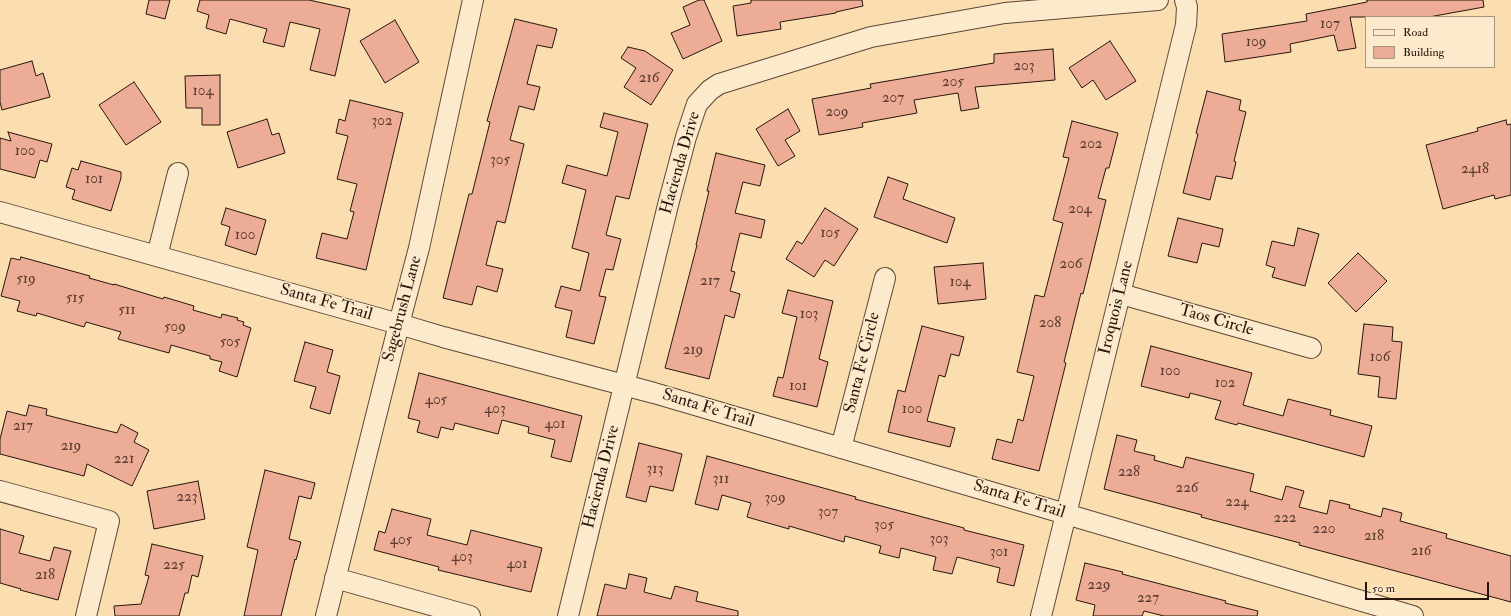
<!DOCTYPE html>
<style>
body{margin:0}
#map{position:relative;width:1511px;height:616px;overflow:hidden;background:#fbdeb0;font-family:"IM FELL Double Pica",serif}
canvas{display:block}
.legend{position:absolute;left:1365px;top:16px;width:130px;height:52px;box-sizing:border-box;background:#fceacc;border:1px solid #a79580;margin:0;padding:5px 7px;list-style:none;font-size:12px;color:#28150d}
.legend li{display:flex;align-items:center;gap:8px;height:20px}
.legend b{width:20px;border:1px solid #a79580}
.scale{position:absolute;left:1365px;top:582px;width:124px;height:18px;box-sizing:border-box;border:2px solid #28150d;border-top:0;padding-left:5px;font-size:12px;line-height:14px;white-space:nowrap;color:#28150d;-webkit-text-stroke:3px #fceacc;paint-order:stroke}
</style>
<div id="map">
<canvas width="1511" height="616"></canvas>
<ul class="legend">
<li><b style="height:5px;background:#fceacc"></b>Road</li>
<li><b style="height:11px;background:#edac96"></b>Building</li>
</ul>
<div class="scale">50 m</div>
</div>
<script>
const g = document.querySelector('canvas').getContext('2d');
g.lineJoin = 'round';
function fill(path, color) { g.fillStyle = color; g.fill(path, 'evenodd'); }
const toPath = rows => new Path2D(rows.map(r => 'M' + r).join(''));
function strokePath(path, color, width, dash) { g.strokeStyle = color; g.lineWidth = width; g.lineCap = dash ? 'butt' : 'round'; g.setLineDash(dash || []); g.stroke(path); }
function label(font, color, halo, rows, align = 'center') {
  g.font = font + ' "IM FELL Double Pica",serif'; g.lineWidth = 3; g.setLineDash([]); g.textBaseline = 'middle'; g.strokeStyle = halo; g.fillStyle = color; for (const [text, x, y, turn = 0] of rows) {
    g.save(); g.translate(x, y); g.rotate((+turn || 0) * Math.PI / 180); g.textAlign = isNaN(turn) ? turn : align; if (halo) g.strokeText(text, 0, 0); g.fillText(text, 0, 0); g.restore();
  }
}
const building = toPath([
 [149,0,170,0,165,19,146,14,149,0],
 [200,0,309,0,350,9,335,76,310,70,320,29,290,22,284,47,263,42,267,29,230,19,226,34,206,28,209,15,197,11,200,0],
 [699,0,704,0,722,41,683,59,671,33,690,25,683,7,699,0],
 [751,0,862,0,863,6,836,12,836,13,780,22,781,29,737,36,733,6,751,3,751,0],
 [1367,0,1483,0,1484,7,1429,17,1350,17,1356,48,1338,51,1334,35,1290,44,1291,52,1225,62,1222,34,1307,21,1306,14,1367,2,1367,0],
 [515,19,557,29,552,48,537,45,527,84,540,87,534,110,519,106,510,140,524,144,505,223,497,221,486,265,503,269,497,292,477,286,472,305,443,298,469,194,472,194,490,122,487,121,515,19],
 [395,20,419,62,385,83,360,41,395,20],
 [1110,41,1136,81,1106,100,1093,80,1082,88,1069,68,1110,41],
 [628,47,645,51,673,70,651,105,624,87,636,68,621,58,628,47],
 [1053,49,1055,80,975,87,979,108,961,111,958,93,914,100,917,113,862,123,863,127,819,135,812,99,871,88,870,84,994,63,994,54,1053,49],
 [32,61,36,76,43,73,50,97,2,110,0,102,0,70,32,61],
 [220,75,220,125,202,125,202,108,186,108,185,76,220,75],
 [134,82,161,122,126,145,99,105,134,82],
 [1207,91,1241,100,1239,110,1246,112,1234,161,1236,162,1232,179,1216,176,1210,200,1183,193,1198,134,1196,133,1207,91],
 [350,100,403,113,366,270,316,258,322,233,347,239,354,212,350,211,357,184,337,179,348,136,336,133,339,119,345,121,350,100],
 [788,109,800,131,785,140,795,156,778,166,756,129,788,109],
 [604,113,648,124,629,199,616,196,606,235,621,239,613,270,606,269,599,296,606,297,594,344,566,337,572,311,555,307,561,286,580,291,589,253,572,248,586,190,562,183,567,165,607,176,618,132,600,127,604,113],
 [267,119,272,135,279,133,285,153,238,168,227,132,267,119],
 [1506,120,1507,125,1511,124,1511,195,1495,199,1494,195,1443,209,1426,145,1478,131,1477,128,1506,120],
 [1072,121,1118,133,1109,168,1106,168,1098,198,1106,200,1083,294,1081,293,1064,362,1066,363,1039,471,992,459,997,439,1012,443,1018,419,1023,421,1034,376,1017,372,1035,295,1044,297,1063,223,1053,220,1069,158,1063,157,1072,121],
 [8,132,52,144,47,162,40,160,35,178,0,169,0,138,11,141,8,132],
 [716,153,765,165,760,186,743,182,735,213,765,220,761,238,740,233,731,271,735,272,730,291,740,294,734,318,725,315,709,379,665,368,697,245,696,245,709,191,707,191,716,153],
 [81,161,121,172,121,178,111,211,72,199,75,190,66,187,72,168,78,170,81,161],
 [888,177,908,184,903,199,955,218,947,243,874,217,888,177],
 [226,208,266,220,256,255,225,245,230,227,221,224,226,208],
 [825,208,858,229,834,266,825,260,814,277,786,259,797,241,802,244,825,208],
 [1178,218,1223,229,1219,247,1202,243,1197,263,1168,256,1178,218],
 [1298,228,1319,234,1305,286,1272,277,1275,268,1266,265,1272,241,1294,246,1298,228],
 [1358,253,1387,281,1356,312,1328,283,1358,253],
 [21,257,90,276,89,278,114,285,114,284,163,299,164,297,194,306,193,310,221,318,222,314,238,318,237,320,244,322,243,325,251,328,237,377,219,371,222,362,210,359,210,356,171,345,169,353,118,339,121,332,86,322,84,327,37,313,36,316,17,311,20,301,1,296,11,258,20,260,21,257],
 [983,263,986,299,938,304,934,267,983,263],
 [788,290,833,301,819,359,828,362,817,407,773,396,778,377,783,378,797,317,782,313,788,290],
 [1364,324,1393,327,1392,341,1402,342,1396,399,1378,397,1380,377,1358,374,1364,324],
 [922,326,964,337,959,356,951,354,945,377,939,375,927,421,955,428,950,447,888,432,898,390,905,392,922,326],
 [305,342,333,350,327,372,340,376,330,414,310,408,316,387,294,381,305,342],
 [1151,346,1252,373,1243,405,1283,416,1288,399,1331,410,1330,415,1372,426,1364,457,1238,423,1237,425,1215,419,1221,401,1190,393,1189,398,1141,386,1151,346],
 [419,373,582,416,571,462,551,457,555,440,528,433,529,427,502,420,498,434,455,423,453,430,441,427,438,438,417,432,420,421,408,418,419,373],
 [29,405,47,409,46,415,117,433,121,424,138,433,134,442,149,450,132,486,87,464,84,476,0,454,0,439,7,411,26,416,29,405],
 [1117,435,1137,440,1134,451,1155,456,1154,460,1183,468,1186,457,1254,474,1250,491,1282,500,1286,486,1304,491,1299,507,1327,514,1330,500,1350,505,1349,508,1381,517,1383,508,1402,513,1400,521,1447,534,1446,538,1511,556,1511,602,1299,545,1300,543,1201,517,1202,515,1104,489,1117,435],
 [639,443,682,454,673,491,650,486,646,502,626,497,639,443],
 [707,456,856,497,855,499,964,528,964,530,1024,545,1014,586,997,582,1000,568,957,557,952,574,933,570,936,557,901,548,899,558,879,553,881,546,845,536,844,542,789,526,789,529,747,517,751,503,722,495,718,510,695,504,707,456],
 [265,470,315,483,311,499,299,496,289,539,301,542,296,560,295,559,281,616,244,616,258,550,247,547,265,470],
 [198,481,205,519,154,529,147,491,198,481],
 [392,509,431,519,427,535,467,545,471,530,542,548,531,592,438,570,439,567,374,550,379,531,385,533,392,509],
 [0,529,24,536,19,553,50,561,54,547,71,551,58,600,20,590,21,589,0,583,0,529],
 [152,544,203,556,198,577,192,575,188,593,185,593,179,616,115,616,114,606,141,604,149,576,145,575,152,544],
 [1085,563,1123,572,1122,574,1226,601,1225,603,1258,611,1257,616,1164,616,1144,611,1142,616,1093,616,1095,605,1076,600,1085,563],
 [629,574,647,578,644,592,671,599,675,586,698,592,696,601,738,611,738,616,597,616,605,584,626,589,629,574]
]);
fill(building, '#edac96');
strokePath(building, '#28150d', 1);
const minor = toPath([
 [0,212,399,324,443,337,654,393,1413,616],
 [157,256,178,173],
 [1121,294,1311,348],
 [841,448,885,278],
 [0,491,109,521,86,616],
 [335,578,470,616],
 [326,616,399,324,419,248,473,0],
 [568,616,668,205,686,137,697,104,710,90,719,84,871,37,1005,13,1158,0],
 [1041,616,1186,25,1187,7,1185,0]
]);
strokePath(minor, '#5d4736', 22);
strokePath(minor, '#fceacc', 20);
label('15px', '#593b2f', null, [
 ["107",1330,25],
 ["109",1256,43],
 ["203",1024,67],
 ["216",649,79],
 ["205",953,83],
 ["104",203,92],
 ["207",893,99],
 ["209",837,113],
 ["302",382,122],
 ["202",1091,145],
 ["100",25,152],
 ["305",500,161],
 ["2418",1475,170],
 ["101",94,180],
 ["204",1080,210],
 ["105",830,234],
 ["100",245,236],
 ["206",1071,265],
 ["519",26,280],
 ["217",710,282],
 ["104",960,283],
 ["515",75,299],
 ["511",127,311],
 ["103",809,315],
 ["208",1050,324],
 ["509",175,328],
 ["505",230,343],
 ["219",693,351],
 ["106",1380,358],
 ["100",1170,372],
 ["102",1225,384],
 ["101",798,387],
 ["405",436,401],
 ["403",495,410],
 ["100",912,410],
 ["401",555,425],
 ["217",23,427],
 ["219",71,447],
 ["221",124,460],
 ["313",655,470],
 ["228",1129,473],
 ["311",721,480],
 ["226",1187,489],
 ["223",187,498],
 ["309",775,499],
 ["224",1237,503],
 ["307",828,513],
 ["222",1285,519],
 ["305",884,526],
 ["220",1324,530],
 ["218",1374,537],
 ["303",939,540],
 ["405",401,541],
 ["216",1421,552],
 ["301",999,553],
 ["403",462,558],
 ["401",517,565],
 ["225",174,566],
 ["218",45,576],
 ["229",1099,586],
 ["227",1148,599]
]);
label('17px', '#28150d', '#fceacc', [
 ["Hacienda Drive",681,163,-74],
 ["Santa Fe Trail",326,303,16],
 ["Iroquois Lane",1117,308,-76],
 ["Sagebrush Lane",403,309,-75],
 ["Taos Circle",1216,321,16],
 ["Santa Fe Circle",863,363,-76],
 ["Santa Fe Trail",708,409,17],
 ["Hacienda Drive",602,477,-76],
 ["Santa Fe Trail",1019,500,17]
]);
</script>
